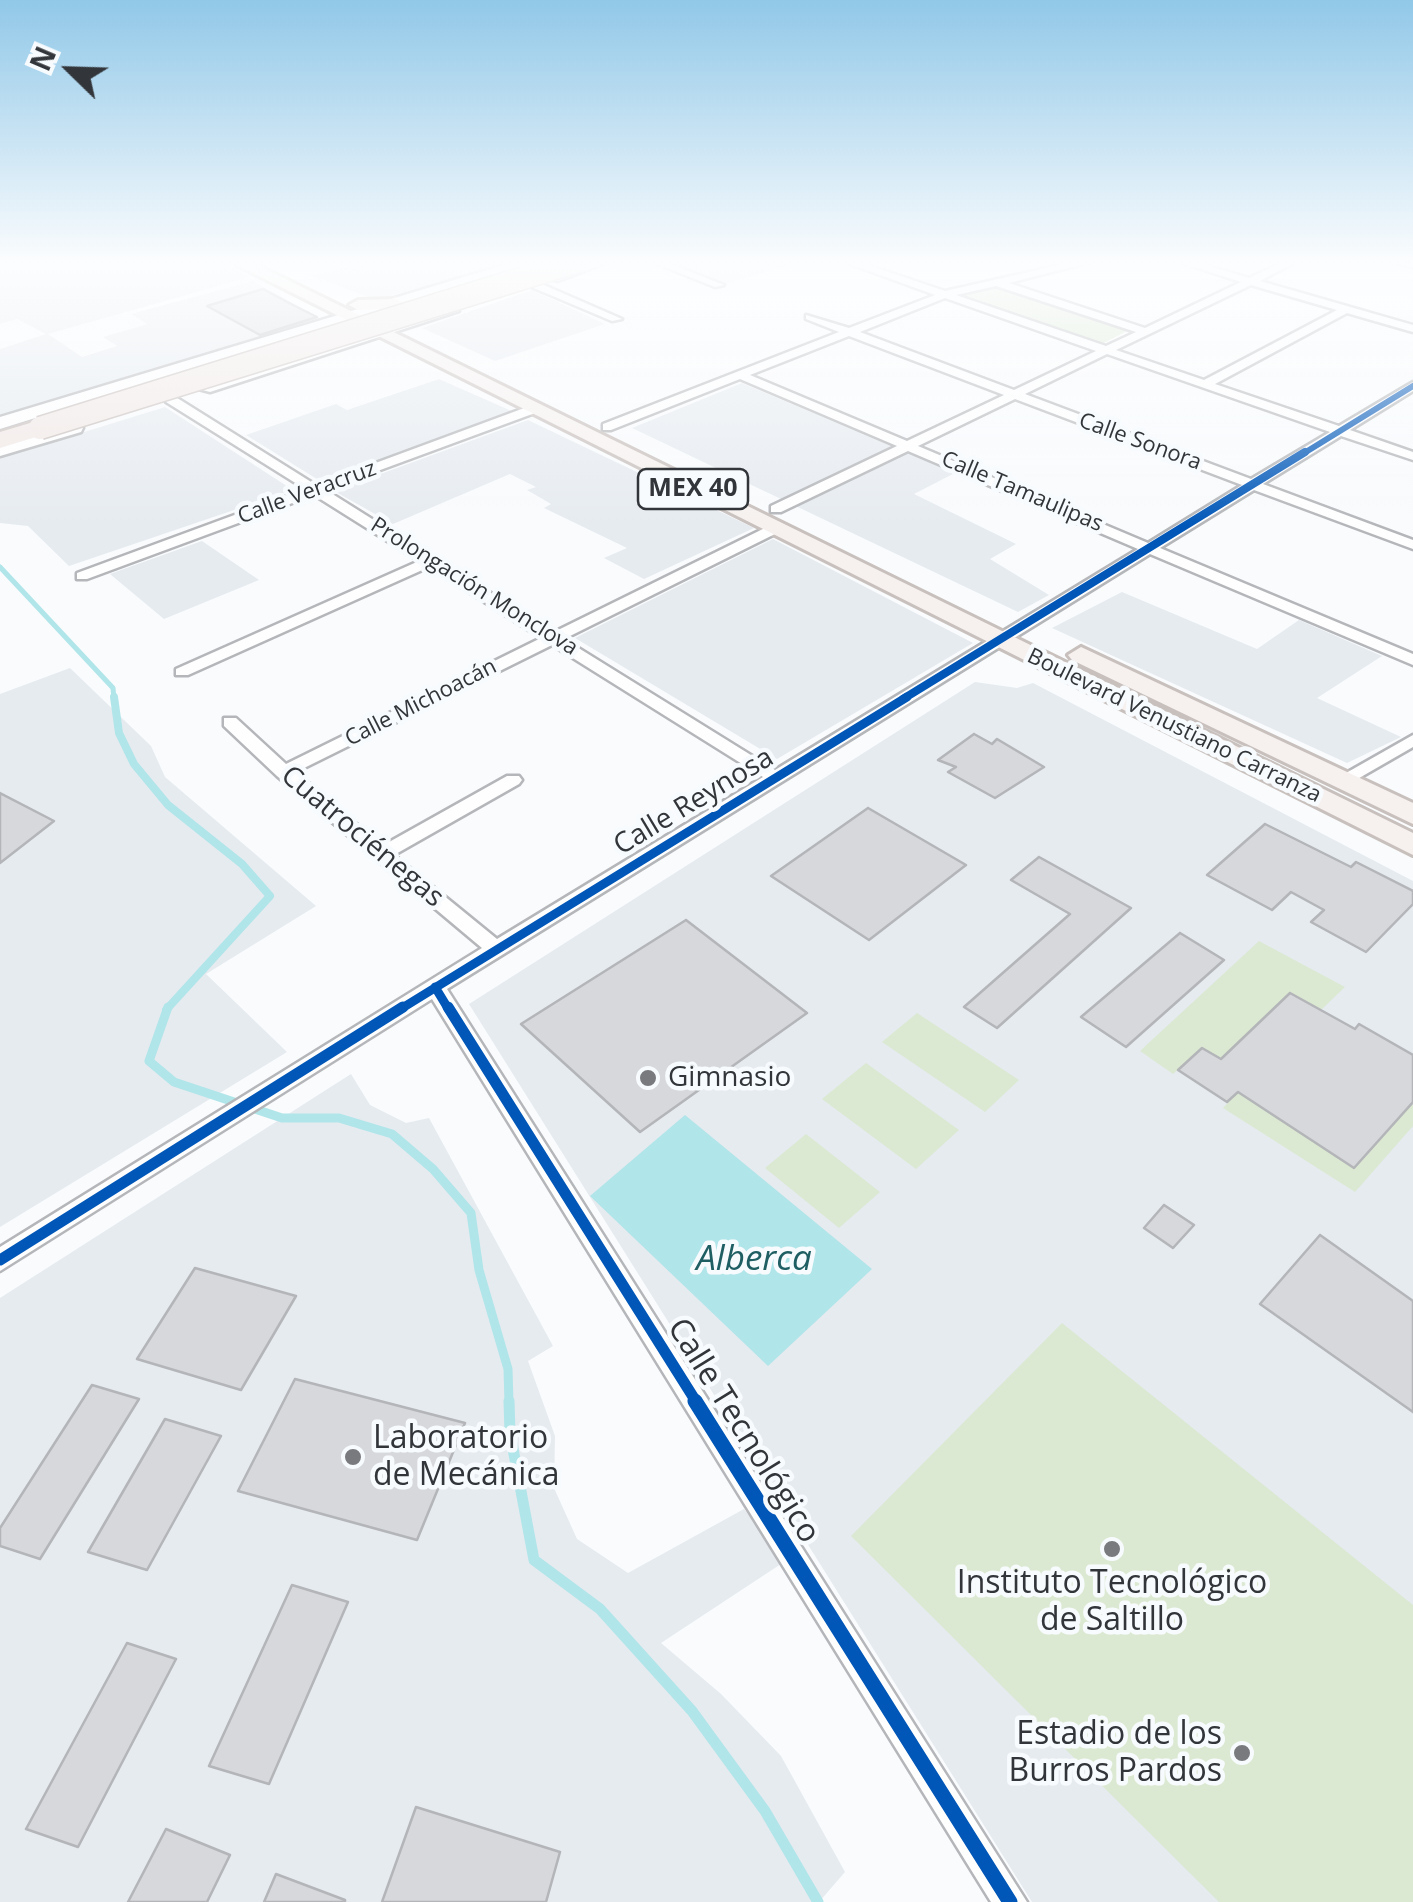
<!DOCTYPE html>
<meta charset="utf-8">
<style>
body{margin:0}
#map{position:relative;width:1413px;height:1902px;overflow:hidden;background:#f9fbfd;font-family:"Open Sans",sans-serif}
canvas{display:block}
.north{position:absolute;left:20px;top:20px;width:100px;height:100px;-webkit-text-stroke:8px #f8fbfe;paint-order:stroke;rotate:293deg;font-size:28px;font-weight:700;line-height:40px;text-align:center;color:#323539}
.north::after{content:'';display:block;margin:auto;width:35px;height:45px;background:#323539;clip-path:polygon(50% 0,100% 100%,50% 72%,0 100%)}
</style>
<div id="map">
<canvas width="1413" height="1902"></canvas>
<div class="north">N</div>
</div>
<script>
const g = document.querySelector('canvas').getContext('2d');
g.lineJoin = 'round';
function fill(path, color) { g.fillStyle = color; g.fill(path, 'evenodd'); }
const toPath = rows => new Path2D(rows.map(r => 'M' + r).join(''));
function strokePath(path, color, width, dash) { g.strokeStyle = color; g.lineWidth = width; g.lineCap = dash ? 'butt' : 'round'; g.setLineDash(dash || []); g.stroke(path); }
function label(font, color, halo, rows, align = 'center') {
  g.font = font + ' "Open Sans",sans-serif'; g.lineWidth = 9; g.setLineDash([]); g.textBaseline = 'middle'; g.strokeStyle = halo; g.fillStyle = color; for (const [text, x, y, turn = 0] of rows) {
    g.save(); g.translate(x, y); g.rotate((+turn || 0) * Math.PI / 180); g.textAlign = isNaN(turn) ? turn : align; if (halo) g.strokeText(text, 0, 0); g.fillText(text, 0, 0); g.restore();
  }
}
fill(toPath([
 [0,261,221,261,250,277,48,334,82,357,117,346,103,337,147,324,131,314,253,281,327,322,0,419,0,349,46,334,17,319,0,324],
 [384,261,513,261,376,300,310,275],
 [661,261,801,261,722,285],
 [532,290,605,324,495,361,422,328],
 [439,379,514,412,320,481,246,435,336,404,347,410],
 [742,383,955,473,914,494,1016,544,990,559,1049,595,1018,612,632,428],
 [165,407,293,490,69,566,28,526,0,523,0,458],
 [528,420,754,528,644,579,604,558,627,548,544,508,551,504,527,490,536,487,510,474,393,524,334,491],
 [773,539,973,643,777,759,575,638],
 [202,541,259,580,164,619,110,574],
 [1122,592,1257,649,1299,620,1382,656,1317,698,1401,737,1347,763,1052,628],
 [70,668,151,746,165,777,316,906,206,974,287,1052,0,1227,0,694],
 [975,682,1017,688,1033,683,1413,881,1413,1902,1032,1902,469,1004],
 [351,1074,370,1105,406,1123,429,1118,553,1346,528,1361,555,1436,554,1488,577,1539,628,1573,744,1509,787,1560,661,1643,721,1694,781,1756,845,1872,819,1902,0,1902,0,1298]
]), '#e6ebf0');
fill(toPath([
 [1000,287,1131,329,1102,344,962,295],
 [1259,941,1345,987,1321,1010,1290,993,1221,1059,1202,1048,1173,1074,1140,1051],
 [917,1013,1019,1080,985,1112,882,1042],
 [866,1063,959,1130,916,1169,822,1099],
 [1238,1092,1354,1168,1413,1102,1413,1126,1355,1192,1223,1108],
 [806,1134,880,1192,839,1228,765,1168],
 [1062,1323,1413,1605,1413,1902,1219,1902,851,1536]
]), '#dce9d2');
fill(toPath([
 [685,1115,872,1269,768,1366,590,1196]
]), '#b0e5e9');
strokePath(toPath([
 [0,567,113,688,114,699]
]), '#b0e5e9', 5);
strokePath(toPath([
 [114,697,119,733,134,764,168,805,242,864,270,896,166,1010]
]), '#b0e5e9', 8);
strokePath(toPath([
 [168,1007,149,1061,174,1082,282,1118,339,1118,392,1134,433,1169,471,1213,479,1270,508,1369,509,1403]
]), '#b0e5e9', 9);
strokePath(toPath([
 [509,1401,510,1433,534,1560,600,1609,692,1711,765,1811,818,1902]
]), '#b0e5e9', 11);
const building = toPath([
 [263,289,291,304,317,317,260,335,207,306,263,289],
 [974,734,992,744,997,739,1044,767,995,798,948,772,956,767,938,760,974,734],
 [0,793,54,821,0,863,0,793],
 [868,808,966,865,869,940,771,876,868,808],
 [1265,824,1351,867,1356,862,1413,891,1413,904,1366,952,1311,922,1324,910,1291,892,1272,910,1207,875,1265,824],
 [1039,857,1131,908,997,1028,964,1007,1070,914,1011,880,1039,857],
 [686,920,807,1013,640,1132,521,1024,686,920],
 [1180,933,1224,960,1126,1047,1081,1017,1180,933],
 [1290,993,1355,1029,1359,1024,1413,1055,1413,1102,1354,1168,1238,1092,1227,1102,1178,1070,1202,1048,1221,1059,1290,993],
 [1164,1205,1194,1225,1173,1248,1144,1228,1164,1205],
 [1320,1235,1413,1301,1413,1412,1260,1304,1320,1235],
 [195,1268,296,1296,241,1390,137,1359,195,1268],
 [295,1379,465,1423,417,1540,238,1491,295,1379],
 [92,1385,139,1399,40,1559,0,1546,0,1528,92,1385],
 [165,1419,221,1436,147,1570,88,1552,165,1419],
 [292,1585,348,1602,269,1784,209,1766,292,1585],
 [127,1643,176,1659,78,1847,26,1829,127,1643],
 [416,1807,560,1852,546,1902,382,1902,416,1807],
 [166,1829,230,1855,207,1902,128,1902,166,1829],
 [276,1874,345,1900,345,1902,264,1902,276,1874]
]);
fill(building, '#d6d8db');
strokePath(building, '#b3b5b8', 2.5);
const street = toPath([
 [650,261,663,261,724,285,715,287,650,261],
 [842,261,856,261,945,291,1078,261,1094,261,1009,283,1145,328,1241,282,1177,261,1192,261,1249,278,1285,261,1297,261,1260,281,1413,325,1413,332,1347,313,1215,384,1339,426,1413,382,1413,391,1350,430,1413,452,1413,460,1341,436,1263,484,1413,540,1413,549,1254,490,1160,548,1413,654,1413,665,1150,554,447,989,1027,1902,991,1902,432,999,0,1271,0,1247,482,948,277,776,224,726,224,718,236,718,286,764,541,638,429,567,188,675,176,675,176,669,419,561,314,495,87,579,77,579,77,573,305,489,166,402,166,396,174,396,316,485,527,407,535,407,535,413,326,490,431,556,438,557,439,561,554,632,769,526,779,526,779,532,564,639,775,770,1138,549,908,451,781,512,771,512,771,506,897,446,740,379,611,430,603,430,603,424,839,332,806,319,806,315,849,328,935,295,842,261],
 [1251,285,1337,310,1204,380,1116,350,1251,285],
 [996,286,1136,332,1106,346,956,295,996,286],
 [945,298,1096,351,1014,390,860,332,945,298],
 [849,336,1004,395,907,441,750,375,849,336],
 [1107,354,1330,432,1251,479,1025,394,1107,354],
 [1015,399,1242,485,1148,543,918,446,1015,399],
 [552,645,763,777,497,939,394,855,519,784,522,780,519,776,507,776,382,846,296,772,552,645],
 [1394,261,1413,261,1413,267,1395,263,1394,261],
 [529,282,537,282,622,319,612,321,529,286,529,282],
 [1413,735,1413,747,1347,785,1341,786,1332,781,1413,735]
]);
const secondary = toPath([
 [517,261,540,261,0,429,0,417,517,261],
 [589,261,611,261,558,281,544,278,589,261],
 [445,308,459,311,210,392,195,388,445,308],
 [74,422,83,428,81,432,0,456,0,444,74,422]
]);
const primary = toPath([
 [229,261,249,261,1413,833,1413,855,229,261],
 [396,299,405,304,402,308,358,310,349,305,358,300,396,299],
 [1081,647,1413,803,1413,824,1072,660,1068,655,1081,647]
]);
const highway = toPath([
 [40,420,49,423,53,428,49,433,0,448,0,432,40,420]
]);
strokePath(street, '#b4b6b9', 5);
strokePath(secondary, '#b4b6b9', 5);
strokePath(primary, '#c8c0bd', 6);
strokePath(highway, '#c8c0bd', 5);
fill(street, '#fefeff');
fill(secondary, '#fefeff');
fill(primary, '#f6f1ef');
fill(highway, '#f1e9e6');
const highwayBridge = toPath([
 [40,428,578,261]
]);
strokePath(highwayBridge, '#c8c0bd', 25, []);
strokePath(highwayBridge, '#f1e9e6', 22);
strokePath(toPath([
 [1301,455,1413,386]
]), '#0057b8', 6);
strokePath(toPath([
 [903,699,1305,452]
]), '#0057b8', 8);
strokePath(toPath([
 [435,987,449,1010],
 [399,1010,907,697]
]), '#0057b8', 9);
strokePath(toPath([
 [448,1007,697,1403],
 [0,1260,403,1007]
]), '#0057b8', 11);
strokePath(toPath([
 [695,1401,1010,1902]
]), '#0057b8', 15);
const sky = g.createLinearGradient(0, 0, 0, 527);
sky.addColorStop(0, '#91c8e8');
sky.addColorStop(0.5, '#fcfdfe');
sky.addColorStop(1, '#fcfdfe00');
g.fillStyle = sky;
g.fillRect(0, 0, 1413, 527);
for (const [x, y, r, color] of [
 [648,1078,10,"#787a7e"],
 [353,1457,10,"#787a7e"],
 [1112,1549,10,"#787a7e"],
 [1242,1753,10,"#787a7e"]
]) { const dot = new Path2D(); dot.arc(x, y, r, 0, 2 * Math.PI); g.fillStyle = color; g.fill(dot); strokePath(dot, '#f8fbfe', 4); }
label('22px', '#323539', '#f8fbfe', [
 ["Calle Sonora",1140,442,20],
 ["Calle Tamaulipas",1022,492,23],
 ["Calle Veracruz",307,493,-20],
 ["Prolongación Monclova",474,587,32],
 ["Calle Michoacán",421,703,-27],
 ["Boulevard Venustiano Carranza",1174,726,26]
]);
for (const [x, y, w] of [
 [693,489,110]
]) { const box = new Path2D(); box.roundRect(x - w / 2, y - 20, w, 40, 8); g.fillStyle = '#f8fbfe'; g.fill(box); strokePath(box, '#323539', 2.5); }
label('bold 25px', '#323539', null, [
 ["MEX 40",693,489]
]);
label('28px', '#323539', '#f8fbfe', [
 ["Calle Reynosa",694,802,-31],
 ["Cuatrociénegas",362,837,40]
]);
label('28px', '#323539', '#f8fbfe', [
 ["Gimnasio",668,1078]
], 'left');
label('32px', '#323539', '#f8fbfe', [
 ["Calle Tecnológico",743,1431,58]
]);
label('32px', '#323539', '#f8fbfe', [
 ["Laboratorio",373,1439],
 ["de Mecánica",373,1476],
 ["Instituto Tecnológico",1112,1584,"center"],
 ["de Saltillo",1112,1621,"center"],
 ["Estadio de los",1222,1735,"right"],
 ["Burros Pardos",1222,1772,"right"]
], 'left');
label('italic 35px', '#1f5e62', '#f8fbfe', [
 ["Alberca",754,1260]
]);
</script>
